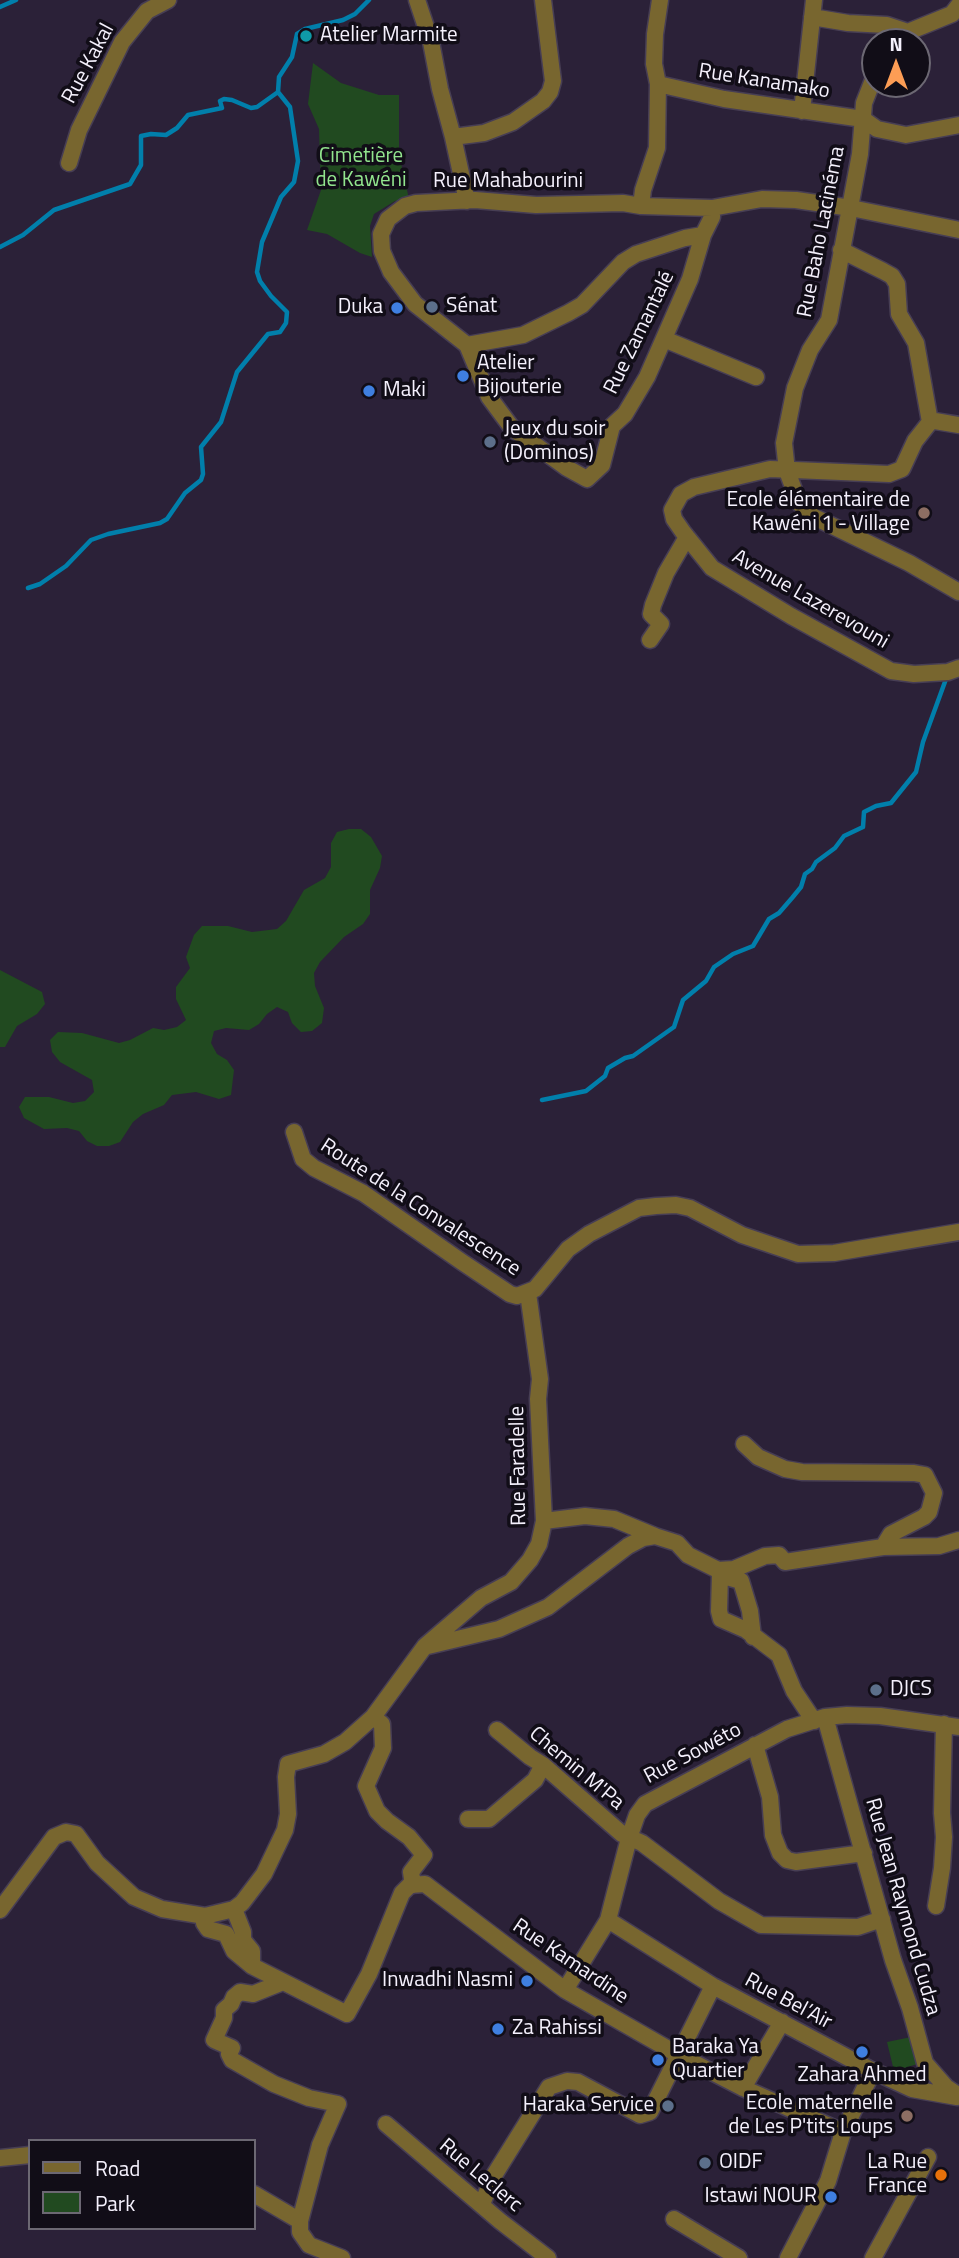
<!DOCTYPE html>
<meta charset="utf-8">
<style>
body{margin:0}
#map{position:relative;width:959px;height:2258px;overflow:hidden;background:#2b2138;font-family:"Titillium Web",sans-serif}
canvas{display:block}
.legend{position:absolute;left:28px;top:2139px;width:228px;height:91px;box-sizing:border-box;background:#110d17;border:2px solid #6c6873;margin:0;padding:9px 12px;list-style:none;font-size:21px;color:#f5f1fd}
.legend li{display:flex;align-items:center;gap:14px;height:35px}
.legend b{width:35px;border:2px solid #6c6873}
.north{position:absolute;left:861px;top:28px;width:70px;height:70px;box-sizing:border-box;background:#110d17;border:2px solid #6c6873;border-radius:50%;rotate:0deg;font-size:19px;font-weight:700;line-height:28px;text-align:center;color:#f5f1fd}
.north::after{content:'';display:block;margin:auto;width:24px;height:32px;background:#fd9d55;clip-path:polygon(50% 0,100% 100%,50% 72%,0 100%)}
</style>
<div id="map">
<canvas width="959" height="2258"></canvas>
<ul class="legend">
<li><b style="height:9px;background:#78662f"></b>Road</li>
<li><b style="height:19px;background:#214a20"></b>Park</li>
</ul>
<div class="north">N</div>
</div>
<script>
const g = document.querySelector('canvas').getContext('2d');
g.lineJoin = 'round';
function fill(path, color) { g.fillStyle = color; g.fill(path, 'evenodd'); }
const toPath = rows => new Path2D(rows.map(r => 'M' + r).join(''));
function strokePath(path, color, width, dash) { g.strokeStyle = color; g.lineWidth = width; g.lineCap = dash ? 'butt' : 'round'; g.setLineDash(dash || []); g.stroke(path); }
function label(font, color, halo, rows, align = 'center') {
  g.font = font + ' "Titillium Web",sans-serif'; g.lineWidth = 7; g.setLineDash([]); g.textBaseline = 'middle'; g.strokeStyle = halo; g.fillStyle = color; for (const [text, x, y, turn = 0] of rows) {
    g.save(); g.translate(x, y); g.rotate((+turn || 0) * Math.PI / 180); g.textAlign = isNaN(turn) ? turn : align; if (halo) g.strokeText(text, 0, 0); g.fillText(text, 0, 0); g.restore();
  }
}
fill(toPath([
 [313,63,341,83,379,95,399,95,399,154,409,199,395,201,374,214,370,226,372,257,360,253,327,234,307,230,321,190,319,129,308,104],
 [349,829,361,829,371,837,382,856,380,868,370,890,370,914,363,924,344,937,320,962,314,973,315,986,324,1008,322,1023,312,1031,301,1032,292,1023,288,1012,277,1007,267,1014,259,1024,249,1030,226,1028,214,1031,211,1043,217,1054,227,1060,234,1070,231,1095,219,1099,196,1092,172,1095,164,1105,143,1114,133,1122,120,1142,109,1146,97,1146,87,1141,79,1131,67,1128,44,1129,24,1118,19,1107,25,1097,49,1097,73,1103,85,1101,94,1092,92,1080,60,1062,52,1052,50,1040,58,1032,82,1033,119,1043,130,1040,153,1028,164,1030,177,1027,186,1020,176,999,176,987,190,968,186,957,194,935,202,926,228,926,252,932,277,929,286,921,304,890,325,878,331,867,331,843,337,832],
 [0,970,42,992,45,1004,37,1014,17,1026,5,1047,0,1047],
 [916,2036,921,2063,894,2071,887,2042]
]), '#214a20');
strokePath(toPath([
 [0,7,16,0],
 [0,247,23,235,54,210,130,184,141,165,141,136,151,134,166,135,177,128,188,115,222,108,220,101,224,99,232,100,251,108,257,107,278,92],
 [28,588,40,584,66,566,91,540,108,534,160,523,167,519,185,493,201,480,203,474,201,447,221,422,237,372,268,334,280,332,286,323,287,312,271,296,260,281,257,272,262,242,281,197,294,182,298,161,290,107,278,92,279,77,292,57,297,34,305,29,343,20,355,14,369,0],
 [542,1100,586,1091,605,1076,608,1068,625,1058,633,1056,674,1027,683,1000,706,981,714,967,733,954,753,946,769,919,779,913,792,898,801,887,805,874,812,869,816,862,835,848,844,836,863,827,864,812,876,806,891,803,916,772,923,742,946,679]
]), '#017fab', 4.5);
const street = toPath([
 [417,0,431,42,440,89,453,137,467,201],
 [812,17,848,23,887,25,908,32],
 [900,42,908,32,952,14,959,5],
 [875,75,864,103,860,154,829,320,810,350,795,388,784,443,787,471,799,503,814,517,909,563,959,592],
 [658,84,724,99,863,119,877,129,906,135,959,125],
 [802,111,814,0],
 [453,137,484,133,513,122,543,101,550,92,553,81,543,0],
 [69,163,79,130,122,42,147,11,168,0],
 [641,206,643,190,657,148,658,84,654,64,655,34,660,0],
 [841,250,883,271,892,276,897,284,899,314,916,343,930,422],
 [664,339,756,377],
 [467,345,415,304,391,272,382,251,381,234,388,219,405,206,416,203,475,200,536,205,623,203,641,206,712,208,762,199,796,200,851,208,959,230],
 [467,345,489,397,512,428,567,468,587,479,602,465,612,426,625,414,647,377,690,279,703,235],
 [467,345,523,335,568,313,582,305,623,262,636,254,685,238,703,235,712,217,712,208],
 [959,425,935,421,930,422,915,441,902,469,889,474,770,469,694,487,681,494,672,510,674,519,683,532,712,568,791,616,891,671,914,674,948,672,959,668],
 [650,640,661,624,651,614,653,605,666,573,687,537],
 [294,1132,303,1159,314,1168,363,1193,462,1262,510,1294,517,1296,535,1289,568,1249,589,1234,639,1208,656,1206,676,1205,690,1208,742,1235,798,1254,834,1253,959,1232],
 [744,1444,758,1457,785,1469,802,1472,914,1473,925,1475,934,1493,929,1512,924,1517,891,1534,883,1547],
 [544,1521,585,1516,614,1519,655,1536],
 [718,1570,734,1569,765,1556,779,1555,785,1562,883,1547,939,1546,959,1540],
 [720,1575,741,1581,750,1611,753,1637],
 [428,1646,499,1629,548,1607,628,1546,643,1538,655,1536,677,1543,688,1555,718,1570,720,1575,719,1611,721,1619,746,1630,779,1655,794,1691,814,1721],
 [373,1717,382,1724,383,1748,366,1786,377,1811,387,1821,409,1837,424,1855,411,1872,413,1885],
 [825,1717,893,1960,910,2008,925,2063,946,2087,959,2096],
 [497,1730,530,1757,543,1765,622,1834,642,1843,719,1901,761,1925,858,1927,882,1919],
 [755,1745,770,1797,773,1835,780,1853,787,1860,796,1862,864,1853],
 [468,1819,489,1819,535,1780,543,1765],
 [936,1906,942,1868,944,1837,942,1813,944,1724],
 [234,1909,243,1932,243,1940,252,1951,252,1966,347,2014,369,1974,402,1893,410,1885,425,1884,565,1990,677,2054,743,2088,843,2132],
 [0,1910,54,1837,66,1832,76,1834,97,1863,134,1897,162,1909,205,1916,234,1909,242,1903,264,1874,285,1830,288,1814,286,1777,288,1764,324,1754,345,1742,373,1717,425,1646,481,1598,511,1582,530,1560,539,1544,544,1521,538,1399,540,1379,528,1293],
 [205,1916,204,1923,208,1929,226,1934,234,1951,252,1966],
 [608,1920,713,1986,873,2071,912,2089,957,2097],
 [283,1982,253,1994,240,1992,234,1997,231,2004,224,2010,224,2018,214,2040,232,2048,229,2054,232,2060,274,2084,309,2098,338,2104,320,2145,300,2221,300,2232,309,2245,342,2258],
 [565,1990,608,1920,629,1838,637,1815,645,1804,787,1729,825,1717,847,1715,880,1716,959,1727],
 [743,2088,782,2022],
 [386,2124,500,2221,548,2258],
 [0,2158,30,2155],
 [254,2194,300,2221],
 [482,2204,493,2177,549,2087,567,2081,578,2082,640,2115,650,2112,713,1986],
 [674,2219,739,2258],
 [788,2258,828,2181,843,2132,873,2071],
 [873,2258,928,2157]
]);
strokePath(street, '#473e54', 19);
strokePath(street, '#78662f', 16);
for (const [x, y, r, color] of [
 [306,36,7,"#0f9aa8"],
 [432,307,7,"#5c6f8a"],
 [397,308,7,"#3f7fe0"],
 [463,376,7,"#3f7fe0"],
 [369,391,7,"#3f7fe0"],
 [490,442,7,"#5c6f8a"],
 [924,513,7,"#8d6e63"],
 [876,1690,7,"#5c6f8a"],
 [527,1981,7,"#3f7fe0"],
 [498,2029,7,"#3f7fe0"],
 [862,2052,7,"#3f7fe0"],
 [658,2060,7,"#3f7fe0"],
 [668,2106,7,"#5c6f8a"],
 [907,2116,7,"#8d6e63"],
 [705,2163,7,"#5c6f8a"],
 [941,2175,7,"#e8710a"],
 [831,2197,7,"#3f7fe0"]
]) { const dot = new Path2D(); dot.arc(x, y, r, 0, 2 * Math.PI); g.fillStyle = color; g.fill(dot); strokePath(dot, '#110d17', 2.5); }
label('21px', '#f5f1fd', '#110d17', [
 ["Atelier Marmite",320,36],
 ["Sénat",446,307],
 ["Duka",383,308,"right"],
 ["Atelier",477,364],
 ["Bijouterie",477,388],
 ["Maki",383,391],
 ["Jeux du soir",504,430],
 ["(Dominos)",504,454],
 ["Ecole élémentaire de",910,501,"right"],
 ["Kawéni 1 - Village",910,525,"right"],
 ["DJCS",890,1690],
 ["Inwadhi Nasmi",513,1981,"right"],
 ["Za Rahissi",512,2029],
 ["Baraka Ya",672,2048],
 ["Quartier",672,2072],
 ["Zahara Ahmed",862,2076,"center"],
 ["Ecole maternelle",893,2104,"right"],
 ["de Les P'tits Loups",893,2128,"right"],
 ["Haraka Service",654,2106,"right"],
 ["OIDF",719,2163],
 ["La Rue",927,2163,"right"],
 ["France",927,2187,"right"],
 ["Istawi NOUR",817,2197,"right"]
], 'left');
label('21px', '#f5f1fd', '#110d17', [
 ["Rue Kakal",89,64,-62],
 ["Rue Kanamako",764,82,9],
 ["Rue Mahabourini",508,182],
 ["Rue Baho Lacinéma",822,232,-79],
 ["Rue Zamantalé",640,333,-64],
 ["Avenue Lazerevouni",810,600,30],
 ["Route de la Convalescence",420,1208,33],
 ["Rue Faradelle",519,1466,-91],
 ["Rue Sowéto",693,1754,-28],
 ["Chemin M'Pa",576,1769,40],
 ["Rue Jean Raymond Cudza",902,1907,74],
 ["Rue Kamardine",570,1962,34],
 ["Rue Bel’Air",788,2002,28],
 ["Rue Leclerc",480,2176,40]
]);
label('21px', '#92e58e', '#110d17', [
 ["Cimetière",361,157],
 ["de Kawéni",361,181]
]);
</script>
